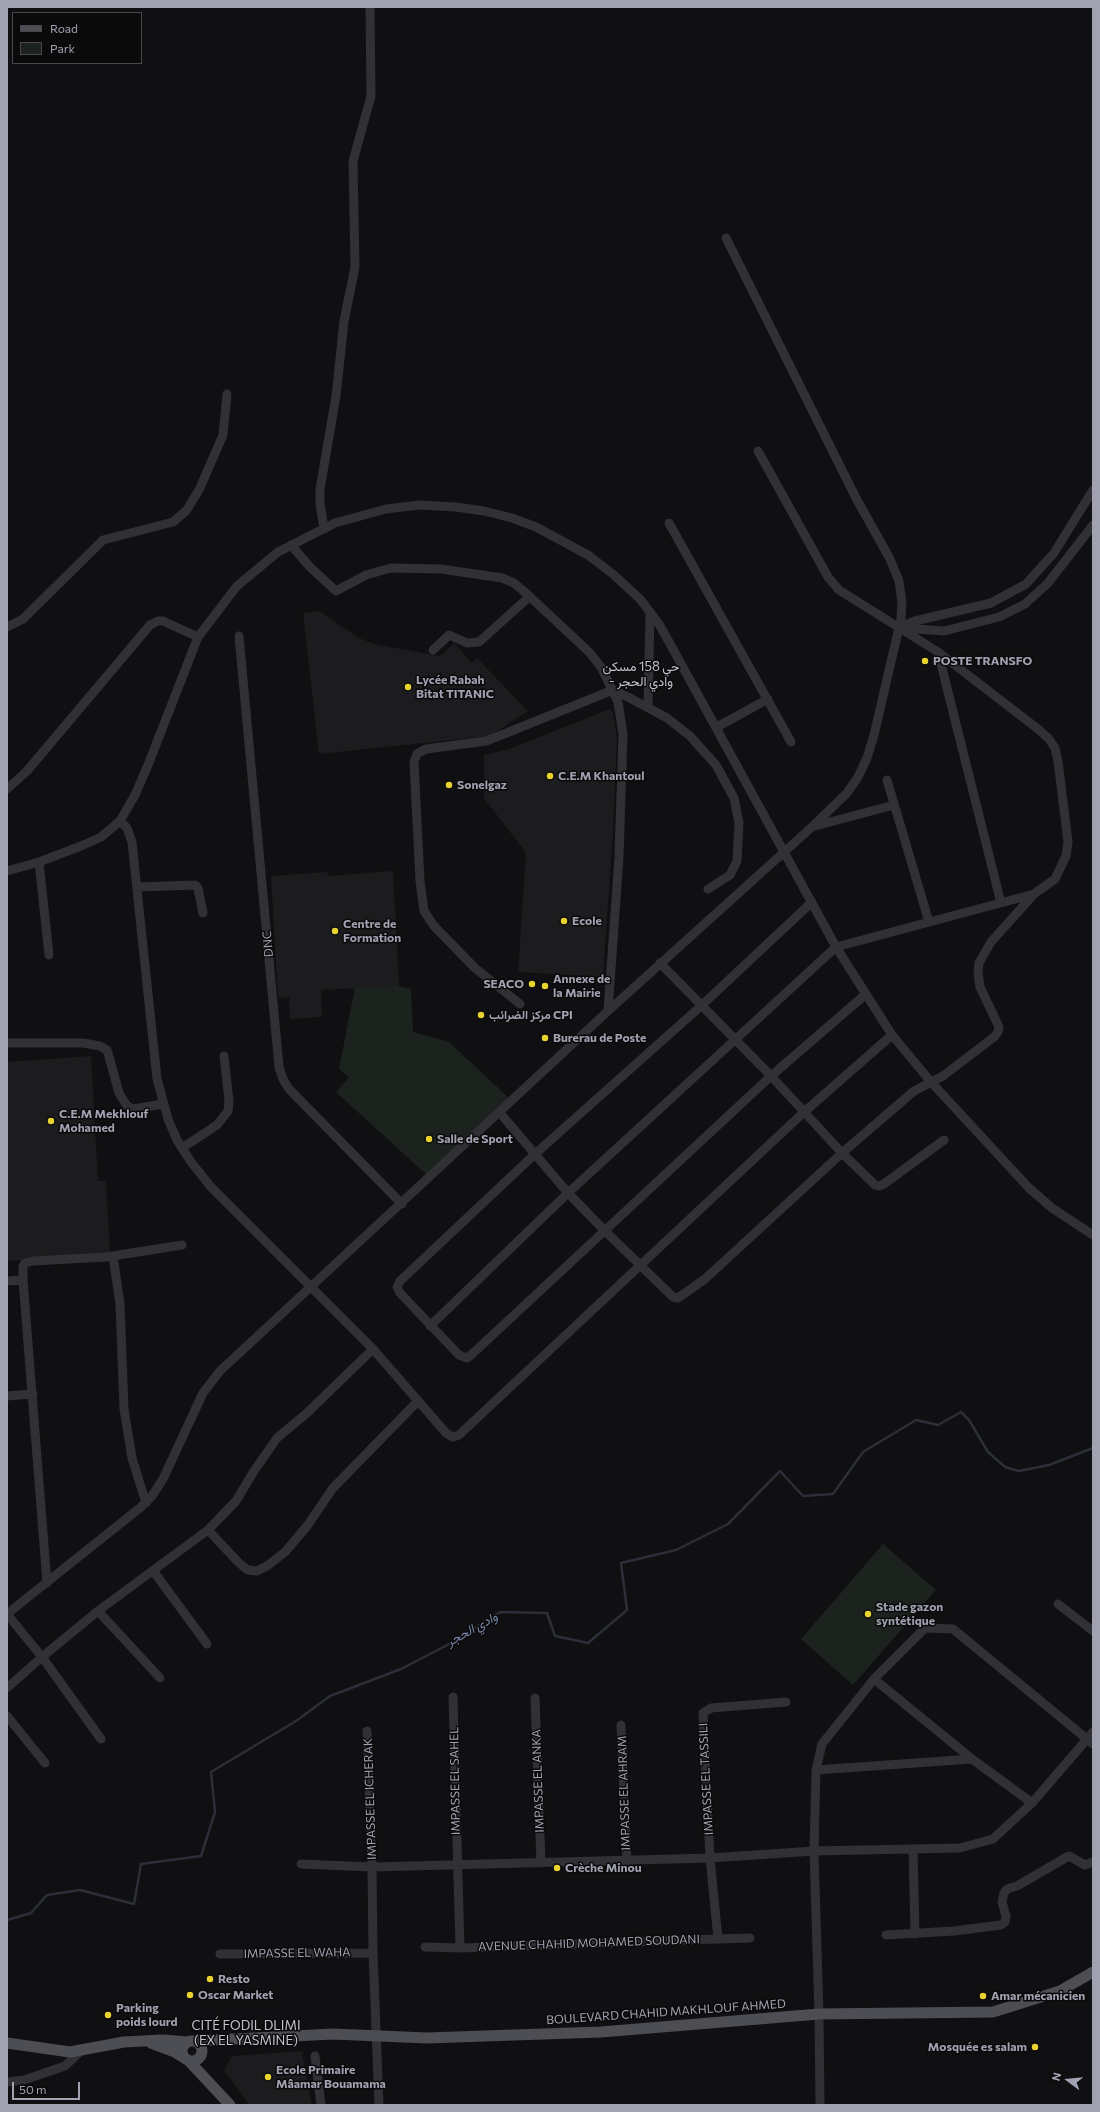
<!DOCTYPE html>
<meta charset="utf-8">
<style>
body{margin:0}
#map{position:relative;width:1100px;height:2112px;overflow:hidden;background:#100f11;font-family:Commissioner,sans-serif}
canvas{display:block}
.frame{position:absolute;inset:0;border:8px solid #a1a2b1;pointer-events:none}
.legend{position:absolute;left:12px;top:12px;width:130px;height:52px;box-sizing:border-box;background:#0b0a0b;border:1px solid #47474d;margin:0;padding:5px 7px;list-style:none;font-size:12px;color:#a1a2b1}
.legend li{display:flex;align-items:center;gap:8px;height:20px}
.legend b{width:20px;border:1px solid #47474d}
.north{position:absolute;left:1048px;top:2060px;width:40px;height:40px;-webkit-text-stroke:3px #0b0a0b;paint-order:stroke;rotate:286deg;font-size:11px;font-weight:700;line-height:16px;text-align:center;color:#a1a2b1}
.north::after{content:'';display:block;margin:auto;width:14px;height:18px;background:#a1a2b1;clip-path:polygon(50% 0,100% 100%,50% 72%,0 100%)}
.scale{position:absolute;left:12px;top:2082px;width:68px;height:18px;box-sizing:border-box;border:2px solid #a1a2b1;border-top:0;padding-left:5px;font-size:12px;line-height:14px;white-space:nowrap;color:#a1a2b1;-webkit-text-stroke:3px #0b0a0b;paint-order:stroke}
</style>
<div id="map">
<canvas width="1100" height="2112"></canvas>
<div class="frame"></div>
<ul class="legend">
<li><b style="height:5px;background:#4d4d54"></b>Road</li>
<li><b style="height:11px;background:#1c231e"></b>Park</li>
</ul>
<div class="north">N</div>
<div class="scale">50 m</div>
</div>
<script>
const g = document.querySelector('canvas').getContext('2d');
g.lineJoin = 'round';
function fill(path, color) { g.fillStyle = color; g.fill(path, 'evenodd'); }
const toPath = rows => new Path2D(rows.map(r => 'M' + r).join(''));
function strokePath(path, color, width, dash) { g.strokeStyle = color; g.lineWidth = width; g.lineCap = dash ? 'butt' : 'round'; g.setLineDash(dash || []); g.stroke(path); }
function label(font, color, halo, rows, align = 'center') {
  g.font = font + ' Commissioner,Vazirmatn,sans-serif'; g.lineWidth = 3; g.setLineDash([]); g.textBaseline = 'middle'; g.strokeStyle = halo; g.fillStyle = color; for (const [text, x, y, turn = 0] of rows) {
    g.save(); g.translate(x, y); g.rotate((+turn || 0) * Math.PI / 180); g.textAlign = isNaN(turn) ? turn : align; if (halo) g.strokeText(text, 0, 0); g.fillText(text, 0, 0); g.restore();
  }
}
fill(toPath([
 [319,611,359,638,374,644,440,656,454,643,472,663,477,658,528,711,490,736,319,754,303,613],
 [610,709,613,713,617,738,613,833,603,977,518,972,526,853,484,798,484,755,509,749],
 [393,871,399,986,321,990,322,1017,290,1019,289,997,278,998,271,876,328,872,328,876],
 [91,1056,98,1181,106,1181,110,1254,7,1261,7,1062],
 [302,2051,312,2105,249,2105,224,2070,232,2056]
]), '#1c1b1d');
fill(toPath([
 [399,986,411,989,413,1032,449,1042,512,1101,429,1177,336,1092,349,1077,339,1069,355,987],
 [883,1544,936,1590,853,1685,801,1639]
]), '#1c231e');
strokePath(toPath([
 [7,1920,31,1913,47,1895,80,1890,134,1904,141,1864,201,1856,215,1812,211,1772,296,1721,330,1696,401,1669,453,1642,500,1612,547,1613,555,1636,588,1643,627,1610,621,1563,676,1550,728,1524,780,1471,803,1496,833,1494,863,1452,916,1420,938,1425,961,1412,969,1420,988,1452,1005,1467,1019,1471,1049,1465,1093,1448]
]), '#2b2f37', 2.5);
strokePath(toPath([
 [669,523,791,742],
 [324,529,320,503,320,489,336,396,344,321,355,267,353,161,371,96,370,7],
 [291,545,309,566,336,591,366,575,391,568,441,569,502,578,514,583,527,594,589,652,601,667,618,702,623,734,619,857,608,1011],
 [7,627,23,619,103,540,173,522,186,511,199,490,223,435,227,394],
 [898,628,915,621,991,603,1026,584,1054,553,1093,490],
 [900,628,944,631,999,617,1025,604,1048,583,1093,525],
 [239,636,279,1067,283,1079,289,1089,402,1204],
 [433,650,449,635,467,643,479,642,529,597],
 [938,652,1001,903],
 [648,707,650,614],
 [717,727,768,699],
 [887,780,929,922],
 [7,789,27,771,150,625,158,621,163,621,198,637],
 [120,821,127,828,132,842,157,1079,168,1119,177,1140,191,1162,211,1187,373,1349,446,1433,453,1437,459,1435,803,1113,892,1035],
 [815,826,894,805],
 [39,862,49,955],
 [7,871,39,862,81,846,101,837,120,821,135,795,148,765,198,637,237,586,278,552,335,523,386,509,419,505,456,507,484,511,512,518,536,527,588,555,614,575,640,599,659,624,674,651,836,947,892,1035,931,1082,1029,1188,1052,1208,1093,1235],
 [138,887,195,885,198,888,203,913],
 [812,902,701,1006,535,1154,400,1281,397,1287,400,1293,459,1355,467,1358,470,1356,771,1076,866,994],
 [660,963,771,1076,842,1153,875,1185,879,1186,884,1184,944,1140],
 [520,1004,475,968,434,926,424,911,420,881,414,762,417,754,420,752,426,749,486,741,499,736,613,690,628,697,667,718,690,736,716,765,734,798,739,823,737,861,730,875,708,889],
 [7,1043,83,1043,100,1046,107,1050,108,1053,119,1093,127,1106,133,1109,163,1104],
 [500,1113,568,1193,604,1230,673,1297,678,1298,705,1279,842,1153,914,1091,943,1076,994,1037,998,1032,999,1027,980,987,978,973,979,963,991,942,1034,894],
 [182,1148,217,1125,228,1111,229,1101,224,1056],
 [113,1256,120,1304,124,1409,132,1458,146,1503],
 [7,1281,23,1280],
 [430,1326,568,1193,836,947,1034,894,1055,879,1066,856,1068,842,1058,761,1055,748,1049,739,1038,729,938,652,839,590,828,577,758,451],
 [7,1396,33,1394],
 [208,1530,239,1563,248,1570,257,1571,267,1566,285,1552,307,1526,333,1488,418,1401],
 [154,1572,207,1644],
 [47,1583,23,1280,23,1266,25,1263,33,1261,106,1257,182,1245],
 [1058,1604,1093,1631],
 [98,1611,160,1678],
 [7,1614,141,1507,152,1496,163,1479,203,1393,220,1371,608,1011,813,826,847,793,858,777,867,758,874,735,901,619,902,603,899,581,890,559,856,498,726,238],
 [7,1614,42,1657,101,1739],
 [874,1679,972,1759,1032,1803],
 [7,1688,42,1657,98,1611,208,1530,236,1501,254,1471,277,1438,307,1413,373,1349],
 [453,1697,460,1948,718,1939,710,1858,703,1713,711,1708,786,1702],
 [535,1698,541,1863],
 [7,1716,45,1763],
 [621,1725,627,1861],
 [816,1770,972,1759],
 [913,1849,915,1934],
 [301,1864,372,1867,367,1731],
 [886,1935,954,1931,1001,1925,1005,1922,1006,1916,1002,1902,1004,1893,1007,1889,1017,1886,1067,1857,1069,1856,1085,1865,1093,1862],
 [718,1939,750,1938],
 [425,1947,460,1948],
 [220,1954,373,1953],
 [315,2056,321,2105],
 [7,2082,24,2080,65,2066,83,2049],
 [379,2105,373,1953,372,1867,710,1858,814,1851,960,1848,993,1839,1032,1803,1093,1732],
 [820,2105,819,2014,814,1851,816,1770,822,1744,874,1679,925,1628,953,1629,1093,1744]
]), '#313035', 9);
strokePath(toPath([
 [195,2041,333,2034,427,2038,601,2032,819,2014,993,2012,1060,1991,1093,1972],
 '182 2051a10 10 0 1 1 20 0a10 10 0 1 1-20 0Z',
 [7,2043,70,2052,124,2042,163,2040,188,2042],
 [151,2043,175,2052,186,2059],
 [188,2060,230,2105]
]), '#4d4d54', 11);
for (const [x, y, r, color] of [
 [925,661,4,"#e9d42f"],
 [408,687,4,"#e9d42f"],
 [550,776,4,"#e9d42f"],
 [449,785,4,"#e9d42f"],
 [564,921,4,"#e9d42f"],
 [335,931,4,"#e9d42f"],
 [532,984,4,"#e9d42f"],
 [545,986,4,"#e9d42f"],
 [481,1015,4,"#e9d42f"],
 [545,1038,4,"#e9d42f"],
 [51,1121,4,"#e9d42f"],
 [429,1139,4,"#e9d42f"],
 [868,1614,4,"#e9d42f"],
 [557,1868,4,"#e9d42f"],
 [210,1979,4,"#e9d42f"],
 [190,1995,4,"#e9d42f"],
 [983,1996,4,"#e9d42f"],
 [108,2015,4,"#e9d42f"],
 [1035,2047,4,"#e9d42f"],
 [268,2077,4,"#e9d42f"]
]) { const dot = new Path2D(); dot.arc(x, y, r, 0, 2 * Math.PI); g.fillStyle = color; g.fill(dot); strokePath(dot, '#0b0a0b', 1.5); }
label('bold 12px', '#a1a2b1', '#0b0a0b', [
 ["POSTE TRANSFO",933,661],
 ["Lycée Rabah",416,680],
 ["Bitat TITANIC",416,694],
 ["C.E.M Khantoul",558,776],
 ["Sonelgaz",457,785],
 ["Ecole",572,921],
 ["Centre de",343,924],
 ["Formation",343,938],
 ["Annexe de",553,979],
 ["la Mairie",553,993],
 ["SEACO",524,984,"right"],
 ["مركز الضرائب CPI",489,1015],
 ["Burerau de Poste",553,1038],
 ["C.E.M Mekhlouf",59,1114],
 ["Mohamed",59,1128],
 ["Salle de Sport",437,1139],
 ["Stade gazon",876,1607],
 ["syntétique",876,1621],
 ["Crèche Minou",565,1868],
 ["Resto",218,1979],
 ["Oscar Market",198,1995],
 ["Amar mécanicien",991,1996],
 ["Parking",116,2008],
 ["poids lourd",116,2022],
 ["Mosquée es salam",1027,2047,"right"],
 ["Ecole Primaire",276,2070],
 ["Mâamar Bouamama",276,2084]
], 'left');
label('12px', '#a1a2b1', '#0b0a0b', [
 ["DNC",268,944,-95],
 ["IMPASSE EL TASSILI",706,1779,-93],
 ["IMPASSE EL SAHEL",455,1781,-91],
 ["IMPASSE EL ANKA",538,1781,-92],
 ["IMPASSE EL AHRAM",624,1793,-92],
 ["IMPASSE EL ICHERAK",370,1799,-92],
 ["AVENUE CHAHID MOHAMED SOUDANI",589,1943,-2],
 ["IMPASSE EL WAHA",297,1953,-1],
 ["BOULEVARD CHAHID MAKHLOUF AHMED",666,2012,-4]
]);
label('13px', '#c2c2cd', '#0b0a0b', [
 ["حي 158 مسكن",641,667],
 ["- وادي الحجر",641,682],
 ["CITÉ FODIL DLIMI",246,2026],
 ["(EX EL YASMINE)",246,2041]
]);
label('italic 13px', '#7888ab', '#0b0a0b', [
 ["وادي الحجر",472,1629,-29]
]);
</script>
